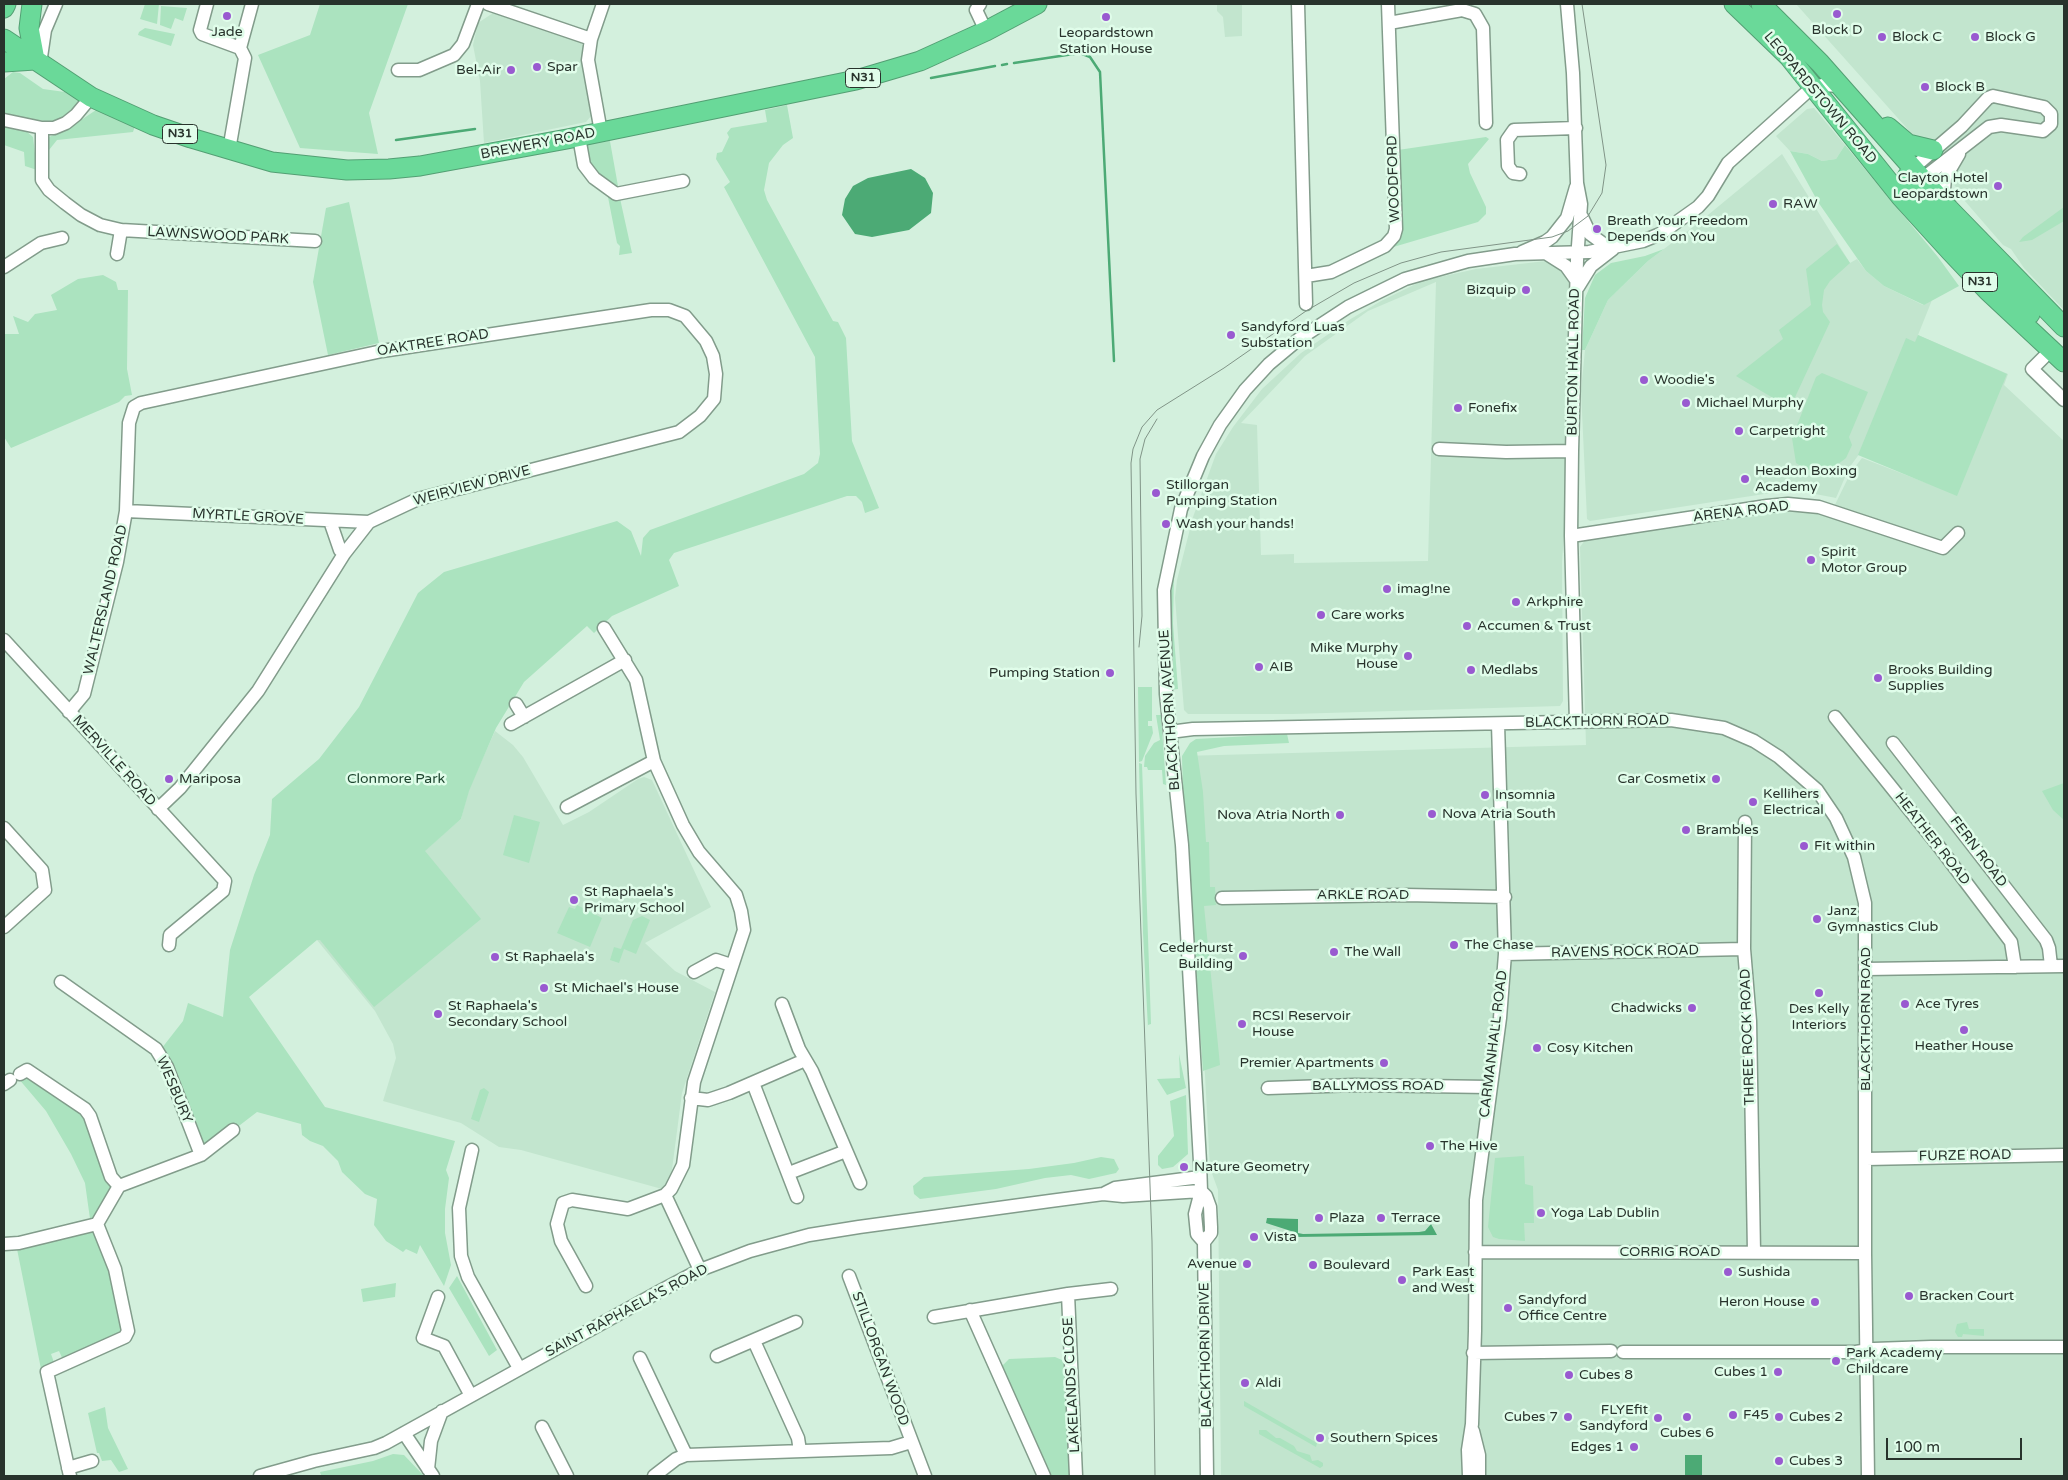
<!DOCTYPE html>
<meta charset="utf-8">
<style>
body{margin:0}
#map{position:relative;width:2068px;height:1480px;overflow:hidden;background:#d3f0dd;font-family:"Varela Round",sans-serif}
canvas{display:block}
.frame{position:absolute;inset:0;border:5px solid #28332c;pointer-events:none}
.scale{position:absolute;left:1886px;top:1438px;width:136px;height:22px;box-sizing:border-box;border:2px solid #28332c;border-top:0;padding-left:6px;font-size:15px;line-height:18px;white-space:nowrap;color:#28332c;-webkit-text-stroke:4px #e0fdea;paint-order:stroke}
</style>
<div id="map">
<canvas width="2068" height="1480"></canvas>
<div class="frame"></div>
<div class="scale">100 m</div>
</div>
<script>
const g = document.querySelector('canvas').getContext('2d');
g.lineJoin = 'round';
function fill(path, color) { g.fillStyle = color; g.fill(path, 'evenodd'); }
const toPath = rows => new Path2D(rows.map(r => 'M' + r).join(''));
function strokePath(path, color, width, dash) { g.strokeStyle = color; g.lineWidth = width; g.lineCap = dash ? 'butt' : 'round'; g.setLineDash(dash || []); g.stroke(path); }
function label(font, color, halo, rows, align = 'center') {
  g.font = font + ' "Varela Round",sans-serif'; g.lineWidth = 5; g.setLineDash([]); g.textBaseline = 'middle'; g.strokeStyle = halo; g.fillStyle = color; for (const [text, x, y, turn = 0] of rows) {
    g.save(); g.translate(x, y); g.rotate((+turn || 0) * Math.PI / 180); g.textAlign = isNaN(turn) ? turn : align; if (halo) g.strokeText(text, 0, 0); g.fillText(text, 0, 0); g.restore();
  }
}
fill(toPath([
 [1217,4,1242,4,1242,36,1225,37,1223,17,1217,11],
 [1796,4,2064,4,2064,310,2024,268,2011,249,2003,245,1964,200,1960,192,1912,134],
 [493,13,580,42,583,45,591,116,586,122,484,143,480,81,473,45,478,23],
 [1814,108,1845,145,1836,159,1822,161,1808,154,1790,151,1776,136,1807,109],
 [1782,154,1850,263,1857,259,1866,271,1884,286,1923,305,1932,300,1918,335,2008,374,2004,385,2064,441,2064,1476,1221,1476,1218,1190,1210,1168,1205,1075,1184,814,1182,756,1586,745,1580,547,1585,540,1775,508,1830,515,1851,472,1862,458,1937,487,1860,453,1849,468,1836,498,1800,491,1777,492,1590,521,1587,519,1581,391,1585,350,1608,300,1648,261,1697,224],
 [1546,261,1561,265,1570,279,1569,461,1562,562,1563,701,1560,706,1293,714,1188,714,1184,710,1175,598,1177,580,1193,517,1216,454,1233,427,1262,389,1301,353,1349,320,1381,301,1422,281,1476,269],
 [1436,282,1428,561,1294,563,1294,554,1261,555,1257,425,1241,423,1305,356,1368,311],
 [495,731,513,745,523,757,563,825,589,812,638,779,644,777,652,780,711,907,645,943,675,971,715,992,682,1093,671,1177,662,1189,521,1150,499,1147,461,1123,383,1101,396,1058,393,1044,375,1011,317,940,320,940,461,819,468,791]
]), '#c2e5ce');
fill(toPath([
 [145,4,159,4,157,24,140,19],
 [320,4,408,4,369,113,378,154,300,148,258,55,310,35],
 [161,6,187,8,183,21,175,18,171,29,160,25],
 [145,28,175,34,171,46,138,35,139,32],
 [13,72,20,73,43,89,65,92,79,100,79,103,62,118,51,122,4,115,4,79],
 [787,105,793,138,783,145,769,163,764,190,767,200,833,321,838,322,846,338,852,441,879,508,865,513,862,502,856,496,847,496,674,553,669,560,679,586,612,616,594,633,587,626,524,682,496,728,469,791,461,819,425,851,481,919,374,1007,320,940,317,940,249,997,325,1107,455,1141,446,1170,449,1178,445,1209,445,1233,451,1265,444,1286,420,1245,417,1254,406,1249,403,1252,386,1241,374,1225,377,1199,365,1194,342,1172,338,1161,323,1146,310,1141,302,1135,301,1124,257,1112,201,1155,158,1053,183,1021,188,1003,223,1017,230,950,254,875,270,835,272,799,319,759,359,707,418,593,444,572,617,521,631,531,641,556,643,538,650,530,804,474,818,463,820,454,815,357,724,187,730,182,716,159,717,153,722,152,729,137,727,133,731,128,767,122,765,110],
 [96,110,135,126,133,132,57,140,49,150,45,147,49,137,69,128],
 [4,126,26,131,33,137,37,170,25,166,24,152,4,145],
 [608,130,621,203,632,253,619,255,620,246,617,243,606,187,595,178,579,137],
 [1486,137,1489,139,1468,164,1470,173,1486,207,1486,214,1478,222,1390,248,1398,150],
 [1845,145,1938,257,1959,286,1924,305,1884,286,1866,271,1818,202,1790,151,1808,154,1822,161,1836,159],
 [349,202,379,343,328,355,313,282,326,208],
 [2064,207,2064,221,2032,240,2019,242,2023,237],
 [1837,244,1850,263,1830,281,1824,290,1822,305,1823,312,1830,322,1790,408,1736,376,1783,339,1779,330,1811,305,1806,269],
 [1664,249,1648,261,1608,300,1585,350,1582,350,1585,298,1595,275,1611,263,1645,256],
 [103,275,116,282,118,290,128,290,127,369,132,395,125,396,119,402,11,448,4,437,4,334,19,334,13,316,28,322,35,314,57,310,51,295,78,279],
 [1918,335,2007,374,1957,496,1858,455,1906,338,1915,342],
 [1822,373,1868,392,1849,437,1852,445,1846,458,1833,468,1807,470,1796,463,1792,438,1816,377],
 [1174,572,1173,624,1178,689,1170,690,1173,673,1168,600],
 [1138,687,1152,687,1152,721,1148,721,1148,726,1152,726,1153,733,1142,761,1139,762],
 [1156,715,1161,715,1166,785,1163,784,1162,770,1148,770,1147,767,1144,767,1145,756,1154,743,1160,740],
 [1287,734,1289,743,1224,746,1197,752,1203,792,1206,842,1209,842,1210,887,1215,887,1216,905,1204,906,1220,1065,1203,1071,1184,814,1182,756,1190,743,1196,739],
 [1139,763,1142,764,1151,1024,1148,1025,1148,1028,1143,933],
 [2064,783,2064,820,2053,810,2042,791],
 [514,815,540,822,529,863,503,855],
 [577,905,602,918,590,947,557,933,569,907,575,909],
 [642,916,650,920,636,954,624,949,619,963,610,960,614,947,621,949,633,920],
 [1179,1054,1186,1088,1167,1095,1157,1079,1180,1078],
 [27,1070,85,1110,119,1186,97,1225,128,1331,65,1364,59,1351,51,1354,56,1368,42,1374,16,1244,91,1226,85,1183,71,1154,46,1111,18,1078],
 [484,1088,489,1092,479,1122,471,1119,480,1090],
 [1186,1095,1188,1154,1173,1167,1162,1169,1158,1165,1158,1156,1174,1136,1170,1101],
 [1524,1156,1525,1184,1533,1186,1534,1223,1524,1223,1525,1241,1499,1239,1493,1237,1488,1227,1495,1158],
 [1101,1157,1114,1159,1119,1169,1116,1173,1089,1179,1071,1175,1045,1178,996,1189,928,1198,920,1199,914,1194,913,1186,924,1177,1029,1169,1074,1163],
 [457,1276,497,1350,489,1356,449,1288],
 [396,1283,395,1297,363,1302,361,1289],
 [1967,1322,1969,1329,1984,1329,1984,1336,1963,1334,1962,1337,1958,1337,1955,1332,1957,1324],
 [1055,1357,1062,1360,1067,1368,1070,1476,1047,1476,1002,1371,1002,1366,1009,1359],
 [1244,1401,1317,1443,1316,1447,1244,1406],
 [105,1407,108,1428,128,1469,119,1472,111,1460,102,1461,99,1453,97,1453,88,1413],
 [1259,1430,1266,1430,1276,1438,1280,1438,1294,1446,1297,1451,1310,1455,1312,1461,1318,1460,1323,1463,1323,1466,1320,1468,1259,1434],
 [393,1454,404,1455,424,1476,321,1475,320,1472,373,1461]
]), '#abe3bf');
fill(toPath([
 [911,169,925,178,933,193,931,213,909,230,872,237,855,234,842,215,845,199,853,186,868,178],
 [1267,1218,1298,1219,1298,1233,1303,1234,1419,1232,1425,1231,1431,1224,1437,1235,1295,1237,1294,1232,1266,1223],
 [1685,1455,1702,1455,1702,1476,1685,1476]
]), '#4caa75');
strokePath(toPath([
 [1014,63,1080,53,1090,57,1100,72,1114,361],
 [1002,65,1007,64],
 [931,78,995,66],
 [396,140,475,129]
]), '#4caa75', 2.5);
const minor = toPath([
 [207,4,200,30,202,34,240,48,245,58,229,150],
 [488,4,591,39],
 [980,4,976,10,986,31],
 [1298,4,1306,304],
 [1567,4,1573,73,1577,183,1581,204,1577,260,1572,451,1571,536,1576,722],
 [1389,23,1462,10,1475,14,1483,28,1486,123],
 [240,48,252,4],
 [40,64,45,30,56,4],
 [398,70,419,70,454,55,463,44,478,4],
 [4,120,42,128,54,128,66,123,76,115,91,97],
 [42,128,42,180,49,190,65,203,81,215,100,225,121,230,315,241],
 [601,132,588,60,591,39,603,4],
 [579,137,584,165,594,178,616,194,683,181],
 [1912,169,1962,126,1988,98,1993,96,2044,107,2051,114,2051,124,2043,131,2001,125,1989,127,1917,183],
 [1520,174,1513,173,1508,166,1507,140,1514,130,1576,128],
 [1947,204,1944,190,1945,178,1959,154],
 [1582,217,1590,234,1605,245,1614,247],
 [1522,252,1545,242,1552,237,1567,218,1576,187],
 [117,254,121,230],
 [1547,254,1566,266,1576,280],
 [4,267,41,243,62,238],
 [1306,276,1331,272,1385,246,1394,236,1396,229,1388,4],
 [1578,287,1591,266,1613,249],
 [2051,350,2032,369,2064,400],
 [1439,449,1506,452,1572,451],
 [126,511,369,522],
 [330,521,340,550,344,554],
 [1571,536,1767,506,1788,504,1819,507,1943,548,1958,533],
 [604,628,636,680,654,761,683,825,699,852,736,895,741,911,744,930,694,1082,683,1165,671,1189,665,1195,700,1270],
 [4,640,225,881,223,891,170,935,169,945],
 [516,704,524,717],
 [69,712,84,694,117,562,126,511,129,423,134,407,141,403,382,351,651,310,669,310,685,316,706,341,713,356,716,374,714,399,700,416,679,432,418,499,369,522,344,554,258,691,180,788,158,809],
 [1835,717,1937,844,2011,942,2015,967],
 [511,724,625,660],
 [1170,732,1193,729,1671,720,1724,728,1754,741,1779,757,1817,790,1836,818,1854,857,1865,903,1865,1253,1868,1476],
 [1893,743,2046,940,2049,948,2051,966],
 [567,807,654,761],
 [1745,822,1744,949,1750,1021,1754,1252],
 [4,828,42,870,45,890,4,927],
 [1222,898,1405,895,1505,897],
 [1505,954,1744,949],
 [1866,969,2064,966],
 [694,972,716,960,731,965],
 [61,982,156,1049,167,1067,201,1155],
 [782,1004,799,1049,812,1071,860,1183],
 [20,1074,27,1070,85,1109,90,1116,111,1177,119,1186],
 [753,1083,797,1197],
 [4,1084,10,1080],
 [1268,1088,1355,1085,1489,1087],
 [691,1098,708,1100,729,1093,805,1060],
 [472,1150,459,1208,461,1256,468,1277,519,1368],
 [1866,1159,2064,1155],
 [789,1173,846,1151],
 [1201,1191,1206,1196,1210,1207,1211,1227,1211,1233,1204,1242,1207,1476],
 [1105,1193,1115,1188,1200,1177],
 [1204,1242,1197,1234,1195,1214,1201,1191,1200,1162,1182,845,1166,694,1164,590,1181,509,1203,456,1220,425,1245,390,1269,364,1299,339,1348,307,1405,279,1468,261,1515,254,1589,252,1643,241,1660,234,1698,207,1708,196,1728,163,1808,91,1822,85,1840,86],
 [4,1244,19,1243,97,1224,119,1186,201,1155,233,1130],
 [1475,1252,1865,1253],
 [849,1276,925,1476],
 [586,1286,561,1241,557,1224,563,1203,572,1200,628,1209,665,1195],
 [1068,1294,1076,1476],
 [438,1297,423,1338,444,1346,470,1394],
 [970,1310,1044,1476],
 [934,1317,1068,1294,1111,1289],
 [754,1341,798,1438,800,1451],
 [1623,1352,1856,1352,1874,1349,1931,1347,2064,1347],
 [1473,1353,1611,1351],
 [717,1356,796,1322],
 [640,1358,686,1455],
 [542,1427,567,1476],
 [1473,1431,1479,1455,1479,1476],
 [404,1433,433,1476],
 [68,1468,92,1461],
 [428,1469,431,1441,442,1411],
 [70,1476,47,1372,125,1337,128,1331,115,1269,97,1224],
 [260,1476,314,1461,374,1448,386,1443,662,1290,700,1270,750,1251,809,1235,859,1227,1050,1201,1103,1194,1123,1196,1201,1191],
 [654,1476,676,1459,686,1455,891,1448,911,1442],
 [1469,1476,1468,1450,1472,1424,1475,1331,1476,1200,1500,1018,1505,954,1498,724]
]);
const highway = toPath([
 [32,4,29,28,35,60],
 [1734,4,1789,57,1901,197,1951,252,1988,291,2064,362],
 [1761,4,1820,63,1949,209,2064,327],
 [4,8,6,4],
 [4,39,91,97,153,125,191,138,272,162,347,170,389,169,420,166,567,139,856,80,920,61,986,31,1037,4],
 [4,62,35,60],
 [1888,127,1908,144,1933,150],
 [1912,169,1907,177,1911,188,2030,314]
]);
strokePath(minor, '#829c8b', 15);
strokePath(highway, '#539f73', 21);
strokePath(minor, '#fff', 12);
strokePath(highway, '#6ad999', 19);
strokePath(toPath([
 [1139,647,1142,616,1140,459,1145,439,1157,419],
 [1155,1476,1152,1241,1136,794,1131,463,1133,449,1142,427,1157,410,1224,368,1306,311,1354,283,1401,263,1441,252,1552,237,1568,231,1588,216,1602,193,1606,165,1582,4]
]), '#809487', 1);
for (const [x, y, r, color] of [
 [1837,14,5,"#995ad0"],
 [227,16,5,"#995ad0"],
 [1106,17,5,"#995ad0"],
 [1882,37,5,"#995ad0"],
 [1975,37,5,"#995ad0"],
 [537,67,5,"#995ad0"],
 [511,70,5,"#995ad0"],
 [1925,87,5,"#995ad0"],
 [1998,186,5,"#995ad0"],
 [1773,204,5,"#995ad0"],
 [1597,229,5,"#995ad0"],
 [1526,290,5,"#995ad0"],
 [1231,335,5,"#995ad0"],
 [1644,380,5,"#995ad0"],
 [1686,403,5,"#995ad0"],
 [1458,408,5,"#995ad0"],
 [1739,431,5,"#995ad0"],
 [1745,479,5,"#995ad0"],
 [1156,493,5,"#995ad0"],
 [1166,524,5,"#995ad0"],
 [1811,560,5,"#995ad0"],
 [1387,589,5,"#995ad0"],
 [1516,602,5,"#995ad0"],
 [1321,615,5,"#995ad0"],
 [1467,626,5,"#995ad0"],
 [1408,656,5,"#995ad0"],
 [1259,667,5,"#995ad0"],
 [1471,670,5,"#995ad0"],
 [1110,673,5,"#995ad0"],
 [1878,678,5,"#995ad0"],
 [169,779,5,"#995ad0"],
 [1716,779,5,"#995ad0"],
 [1485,795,5,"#995ad0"],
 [1753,802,5,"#995ad0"],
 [1432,814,5,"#995ad0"],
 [1340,815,5,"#995ad0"],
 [1686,830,5,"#995ad0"],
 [1804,846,5,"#995ad0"],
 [574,900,5,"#995ad0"],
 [1817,919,5,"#995ad0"],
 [1454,945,5,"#995ad0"],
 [1334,952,5,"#995ad0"],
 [1243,956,5,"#995ad0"],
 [495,957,5,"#995ad0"],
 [544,988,5,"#995ad0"],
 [1819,993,5,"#995ad0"],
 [1905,1004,5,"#995ad0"],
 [1692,1008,5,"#995ad0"],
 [438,1014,5,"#995ad0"],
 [1242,1024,5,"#995ad0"],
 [1964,1030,5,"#995ad0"],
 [1537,1048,5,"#995ad0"],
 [1384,1063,5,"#995ad0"],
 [1430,1146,5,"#995ad0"],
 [1184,1167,5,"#995ad0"],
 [1541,1213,5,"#995ad0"],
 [1319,1218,5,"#995ad0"],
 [1381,1218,5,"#995ad0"],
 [1254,1237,5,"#995ad0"],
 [1247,1264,5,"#995ad0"],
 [1313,1265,5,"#995ad0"],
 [1728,1272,5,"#995ad0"],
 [1402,1280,5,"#995ad0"],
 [1909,1296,5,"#995ad0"],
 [1815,1302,5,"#995ad0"],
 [1508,1308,5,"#995ad0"],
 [1836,1361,5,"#995ad0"],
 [1778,1372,5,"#995ad0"],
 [1569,1375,5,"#995ad0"],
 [1245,1383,5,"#995ad0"],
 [1733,1415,5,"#995ad0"],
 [1568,1417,5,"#995ad0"],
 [1687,1417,5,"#995ad0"],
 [1779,1417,5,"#995ad0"],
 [1658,1418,5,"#995ad0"],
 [1320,1438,5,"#995ad0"],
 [1634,1447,5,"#995ad0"],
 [1779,1461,5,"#995ad0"]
]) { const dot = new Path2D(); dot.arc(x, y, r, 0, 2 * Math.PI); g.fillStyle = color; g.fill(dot); strokePath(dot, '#e0fdea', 2); }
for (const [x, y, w] of [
 [863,78,35],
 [180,134,35],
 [1980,282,35]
]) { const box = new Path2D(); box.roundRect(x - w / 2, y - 9.5, w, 19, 4); g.fillStyle = '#e0fdea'; g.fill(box); strokePath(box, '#28332c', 1); }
label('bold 12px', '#28332c', null, [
 ["N31",863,78],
 ["N31",180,134],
 ["N31",1980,282]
]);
label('14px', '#28332c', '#e0fdea', [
 ["Block D",1837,30,"center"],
 ["Jade",227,32,"center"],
 ["Leopardstown",1106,33,"center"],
 ["Station House",1106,49,"center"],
 ["Block C",1892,37],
 ["Block G",1985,37],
 ["Spar",547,67],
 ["Bel-Air",501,70,"right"],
 ["Block B",1935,87],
 ["Clayton Hotel",1988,178,"right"],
 ["Leopardstown",1988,194,"right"],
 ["RAW",1783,204],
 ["Breath Your Freedom",1607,221],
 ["Depends on You",1607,237],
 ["Bizquip",1516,290,"right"],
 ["Sandyford Luas",1241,327],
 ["Substation",1241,343],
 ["Woodie's",1654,380],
 ["Michael Murphy",1696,403],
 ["Fonefix",1468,408],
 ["Carpetright",1749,431],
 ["Headon Boxing",1755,471],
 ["Academy",1755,487],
 ["Stillorgan",1166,485],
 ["Pumping Station",1166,501],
 ["Wash your hands!",1176,524],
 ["Spirit",1821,552],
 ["Motor Group",1821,568],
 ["imag!ne",1397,589],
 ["Arkphire",1526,602],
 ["Care works",1331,615],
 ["Accumen & Trust",1477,626],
 ["Mike Murphy",1398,648,"right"],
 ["House",1398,664,"right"],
 ["AIB",1269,667],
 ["Medlabs",1481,670],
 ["Brooks Building",1888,670],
 ["Supplies",1888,686],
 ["Pumping Station",1100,673,"right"],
 ["Mariposa",179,779],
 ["Car Cosmetix",1706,779,"right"],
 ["Kellihers",1763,794],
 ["Electrical",1763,810],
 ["Insomnia",1495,795],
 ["Nova Atria South",1442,814],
 ["Nova Atria North",1330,815,"right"],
 ["Brambles",1696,830],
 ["Fit within",1814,846],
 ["St Raphaela's",584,892],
 ["Primary School",584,908],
 ["Janz",1827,911],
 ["Gymnastics Club",1827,927],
 ["The Chase",1464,945],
 ["Cederhurst",1233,948,"right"],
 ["Building",1233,964,"right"],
 ["The Wall",1344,952],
 ["St Raphaela's",505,957],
 ["St Michael's House",554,988],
 ["Ace Tyres",1915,1004],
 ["St Raphaela's",448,1006],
 ["Secondary School",448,1022],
 ["Chadwicks",1682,1008,"right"],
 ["Des Kelly",1819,1009,"center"],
 ["Interiors",1819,1025,"center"],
 ["RCSI Reservoir",1252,1016],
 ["House",1252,1032],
 ["Heather House",1964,1046,"center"],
 ["Cosy Kitchen",1547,1048],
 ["Premier Apartments",1374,1063,"right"],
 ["The Hive",1440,1146],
 ["Nature Geometry",1194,1167],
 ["Yoga Lab Dublin",1551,1213],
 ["Plaza",1329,1218],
 ["Terrace",1391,1218],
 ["Vista",1264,1237],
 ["Avenue",1237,1264,"right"],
 ["Boulevard",1323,1265],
 ["Park East",1412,1272],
 ["and West",1412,1288],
 ["Sushida",1738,1272],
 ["Bracken Court",1919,1296],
 ["Sandyford",1518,1300],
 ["Office Centre",1518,1316],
 ["Heron House",1805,1302,"right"],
 ["Park Academy",1846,1353],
 ["Childcare",1846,1369],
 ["Cubes 1",1768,1372,"right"],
 ["Cubes 8",1579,1375],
 ["Aldi",1255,1383],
 ["FLYEfit",1648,1410,"right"],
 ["Sandyford",1648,1426,"right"],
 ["F45",1743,1415],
 ["Cubes 7",1558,1417,"right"],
 ["Cubes 2",1789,1417],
 ["Cubes 6",1687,1433,"center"],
 ["Southern Spices",1330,1438],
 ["Edges 1",1624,1447,"right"],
 ["Cubes 3",1789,1461]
], 'left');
label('14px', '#28332c', '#e0fdea', [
 ["LEOPARDSTOWN ROAD",1820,98,50],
 ["BREWERY ROAD",538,144,-11],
 ["WOODFORD",1394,179,-92],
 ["LAWNSWOOD PARK",218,236,3],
 ["OAKTREE ROAD",433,343,-9],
 ["BURTON HALL ROAD",1574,362,-89],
 ["WEIRVIEW DRIVE",472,486,-15],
 ["ARENA ROAD",1741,512,-7],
 ["MYRTLE GROVE",248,517,3],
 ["WALTERSLAND ROAD",106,600,-77],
 ["BLACKTHORN AVENUE",1170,710,-94],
 ["BLACKTHORN ROAD",1597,722,-1],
 ["MERVILLE ROAD",114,761,48],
 ["HEATHER ROAD",1932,839,52],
 ["FERN ROAD",1978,852,53],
 ["ARKLE ROAD",1363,895],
 ["RAVENS ROCK ROAD",1625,952,-1],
 ["BLACKTHORN ROAD",1866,1019,-90],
 ["THREE ROCK ROAD",1748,1037,-92],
 ["CARMANHALL ROAD",1494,1044,-83],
 ["BALLYMOSS ROAD",1378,1086],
 ["WESBURY",174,1090,67],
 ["FURZE ROAD",1965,1156,-1],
 ["CORRIG ROAD",1670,1252],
 ["SAINT RAPHAELA’S ROAD",627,1311,-28],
 ["BLACKTHORN DRIVE",1206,1355,-91],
 ["STILLORGAN WOOD",880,1359,70],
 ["LAKELANDS CLOSE",1072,1385,-93]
]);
label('14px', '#1e452f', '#e0fdea', [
 ["Clonmore Park",396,779]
]);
</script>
